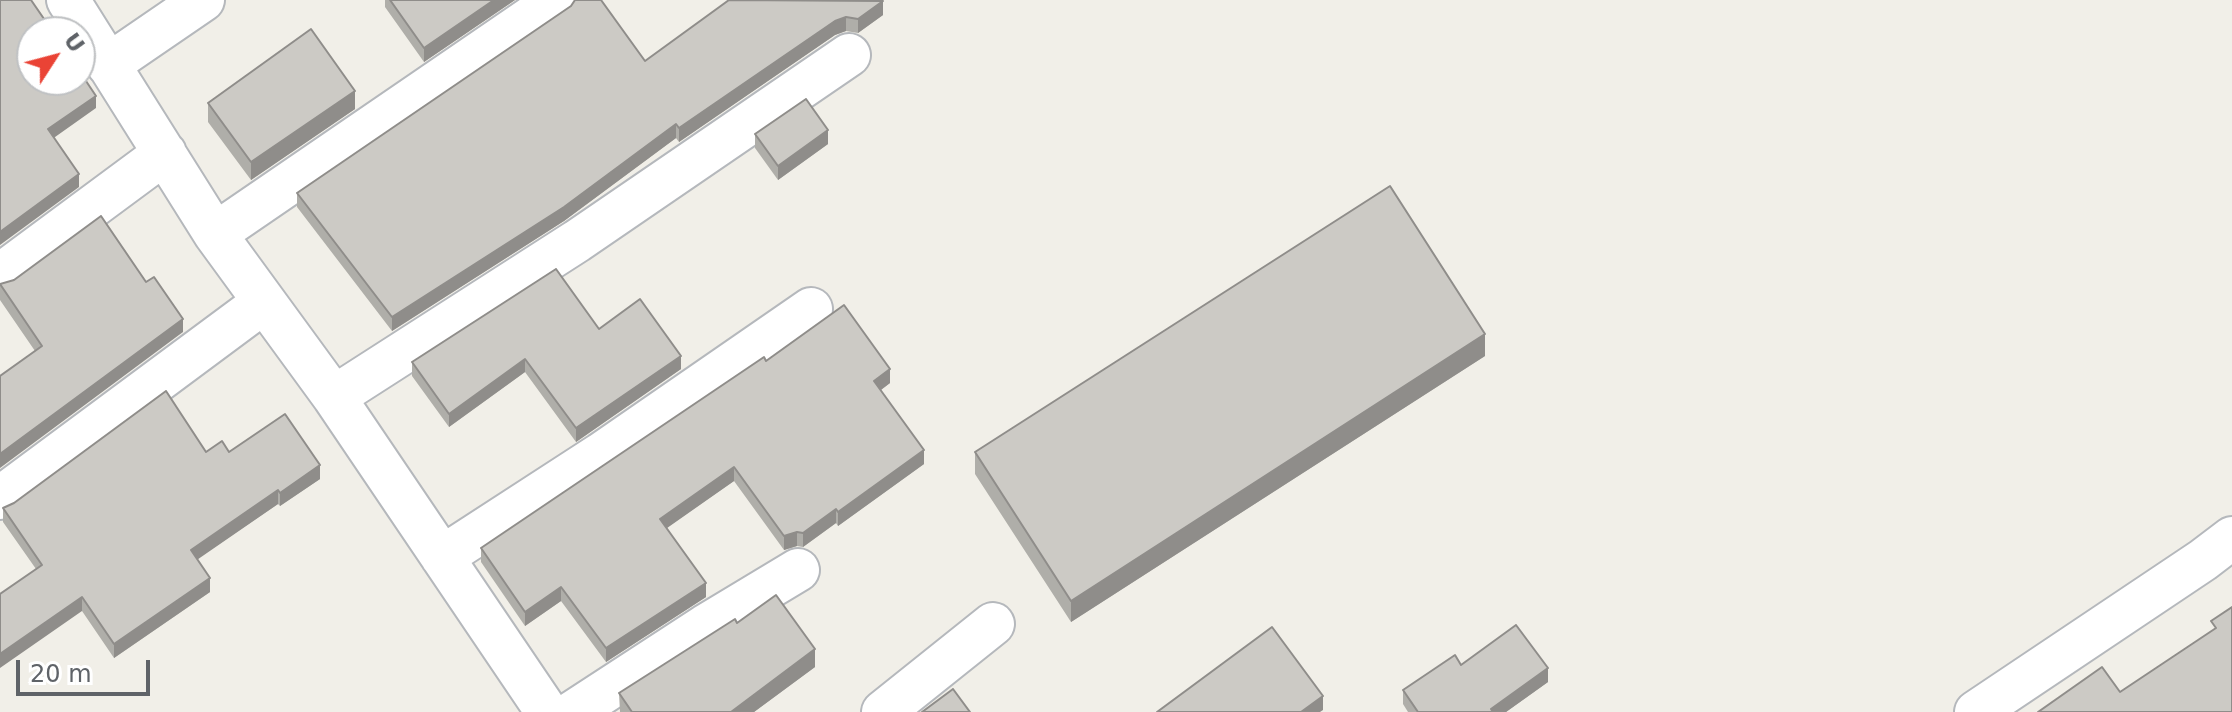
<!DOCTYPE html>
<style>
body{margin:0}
#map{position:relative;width:2232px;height:712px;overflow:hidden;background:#f1efe8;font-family:"DejaVu Sans",sans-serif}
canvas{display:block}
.north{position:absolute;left:16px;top:16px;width:80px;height:80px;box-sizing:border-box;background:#fff;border:2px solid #bfc1c3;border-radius:50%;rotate:54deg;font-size:22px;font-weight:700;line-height:32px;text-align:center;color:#5f6368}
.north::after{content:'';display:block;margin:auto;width:28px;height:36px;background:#ea4335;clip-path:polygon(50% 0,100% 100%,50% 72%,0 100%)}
.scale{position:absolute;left:16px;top:660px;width:134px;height:36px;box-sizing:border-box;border:4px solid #5f6368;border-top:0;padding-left:10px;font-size:24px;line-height:28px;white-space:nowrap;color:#5f6368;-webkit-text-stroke:6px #fff;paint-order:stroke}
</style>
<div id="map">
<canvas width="2232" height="712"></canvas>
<div class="north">U</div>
<div class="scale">20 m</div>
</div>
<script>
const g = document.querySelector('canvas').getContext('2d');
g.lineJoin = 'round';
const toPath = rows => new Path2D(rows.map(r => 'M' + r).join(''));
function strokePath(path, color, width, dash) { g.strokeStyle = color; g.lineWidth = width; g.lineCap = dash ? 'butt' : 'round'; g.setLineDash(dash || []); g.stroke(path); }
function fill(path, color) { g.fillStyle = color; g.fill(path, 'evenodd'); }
const minor = toPath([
 [68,0,215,234,334,397,547,712],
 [108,65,203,0],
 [215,234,557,0],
 [0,275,165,153],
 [334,397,577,241,849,55],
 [0,498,264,302],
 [442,557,601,454,811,309],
 [573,712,705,626,798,570],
 [883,712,993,624],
 [1976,712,2203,560,2232,538]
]);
strokePath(minor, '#b5b8bc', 46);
strokePath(minor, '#fff', 42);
fill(toPath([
 [385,0,515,0,424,62,385,7],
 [729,0,883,15,858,33,846,31,835,35,679,142,676,138,564,221,392,331,297,207,297,193,571,6,645,61],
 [208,103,355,109,251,180,208,122],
 [755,134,828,144,778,180,755,148],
 [146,282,183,332,35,351,0,300,0,284],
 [599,329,681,369,576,442,525,372,449,427,412,376,412,362],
 [1485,356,1071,622,975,474,975,452],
 [766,361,890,383,881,390,924,464,838,526,836,523,803,547,797,546,784,550,734,481,666,528,706,597,606,662,561,601,525,626,481,562,481,548],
 [206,452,229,452,320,479,280,506,278,504,197,559,210,592,114,658,82,611,36,569,3,522,3,508],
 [737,623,815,667,754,712,620,712,619,693],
 [1461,665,1548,682,1506,712,1408,712,1403,704,1403,690]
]), '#afaea9');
fill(toPath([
 [494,0,515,0,424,62,424,48],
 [883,1,883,15,858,33,858,19],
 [846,17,846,31,835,35,679,142,679,128,835,21],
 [355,91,355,109,251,180,251,162],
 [96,96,96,108,48,142,48,129],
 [676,124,676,138,564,221,392,331,392,317],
 [828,130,828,144,778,180,778,166],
 [79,174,79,187,0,245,0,232],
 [183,319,183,332,0,468,0,454],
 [1485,334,1485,356,1071,622,1071,601],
 [681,356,681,369,576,442,576,428],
 [525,359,525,372,449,427,449,414],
 [890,369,890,383,874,395,874,381],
 [924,450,924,464,838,526,838,512],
 [320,465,320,479,280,506,280,493],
 [734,467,734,481,660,533,660,519],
 [278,490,278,504,191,564,191,550],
 [836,509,836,523,803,547,803,533],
 [797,532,797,546,784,550,784,536],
 [210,578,210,592,114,658,114,644],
 [706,583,706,597,606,662,606,648],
 [561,587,561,601,525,626,525,612],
 [82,597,82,611,0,668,0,654],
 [815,649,815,667,754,712,731,712],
 [1548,668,1548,682,1506,712,1491,712,1491,709],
 [1323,696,1323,710,1320,712,1301,712]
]), '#8f8d8a');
const building = toPath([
 [0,0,31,0,53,32,32,32,32,80,80,80,80,72,96,96,48,129,79,174,0,232,0,0],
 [390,0,494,0,424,48,390,0],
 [575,0,601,0,645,61,729,0,883,1,858,19,846,17,835,21,679,128,676,124,564,207,392,317,297,193,571,6,575,0],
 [311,29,355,91,251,162,208,103,311,29],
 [806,99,828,130,778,166,755,134,806,99],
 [1390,186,1485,334,1071,601,975,452,1390,186],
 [101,216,146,282,154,277,183,319,0,454,0,376,42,346,0,284,14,280,101,216],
 [556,269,599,329,640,299,681,356,576,428,525,359,449,414,412,362,556,269],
 [844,305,890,369,874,381,924,450,838,512,836,509,803,533,797,532,784,536,734,467,660,519,706,583,606,648,561,587,525,612,481,548,764,357,766,361,844,305],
 [166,391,206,452,222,441,229,452,285,414,320,465,280,493,278,490,191,550,210,578,114,644,82,597,0,654,0,594,42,565,3,508,14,503,166,391],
 [776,595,815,649,731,712,632,712,619,693,735,619,737,623,776,595],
 [2232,607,2232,712,2038,712,2102,667,2120,692,2216,628,2211,621,2232,607],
 [1516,625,1548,668,1491,709,1493,712,1418,712,1403,690,1455,655,1461,665,1516,625],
 [1272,627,1323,696,1301,712,1157,712,1272,627],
 [953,689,970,712,922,712,953,689]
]);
fill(building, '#cccac5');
strokePath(building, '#8f8d8a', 2);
</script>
